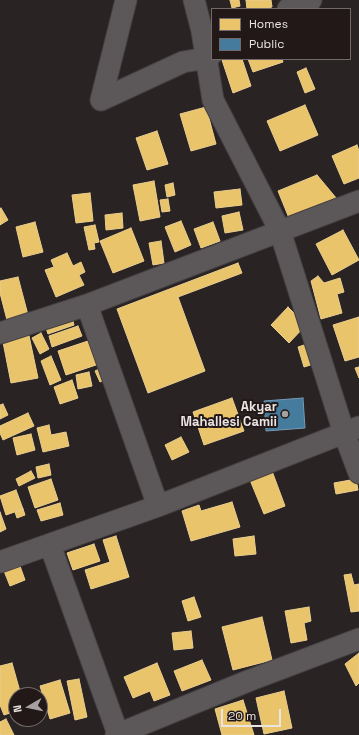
<!DOCTYPE html>
<style>
body{margin:0}
#map{position:relative;width:359px;height:735px;overflow:hidden;background:#292324;font-family:"Space Grotesk",sans-serif}
canvas{display:block}
.legend{position:absolute;left:211px;top:8px;width:140px;height:52px;box-sizing:border-box;background:#221818;border:1px solid #726a6a;margin:0;padding:5px 7px;list-style:none;font-size:12px;color:#ebe4e4}
.legend li{display:flex;align-items:center;gap:8px;height:20px}
.legend b{width:20px;border:1px solid #726a6a}
.north{position:absolute;left:8px;top:687px;width:40px;height:40px;box-sizing:border-box;background:#221818;border:1px solid #726a6a;border-radius:50%;rotate:261deg;font-size:11px;font-weight:700;line-height:16px;text-align:center;color:#ebe4e4}
.north::after{content:'';display:block;margin:auto;width:14px;height:18px;background:#a7a0a1;clip-path:polygon(50% 0,100% 100%,50% 72%,0 100%)}
.scale{position:absolute;left:221px;top:709px;width:60px;height:18px;box-sizing:border-box;border:2px solid #ebe4e4;border-top:0;padding-left:5px;font-size:12px;line-height:14px;white-space:nowrap;color:#ebe4e4;-webkit-text-stroke:3px #221818;paint-order:stroke}
</style>
<div id="map">
<canvas width="359" height="735"></canvas>
<ul class="legend">
<li><b style="height:11px;background:#e9c46a"></b>Homes</li>
<li><b style="height:11px;background:#457b9d"></b>Public</li>
</ul>
<div class="north">N</div>
<div class="scale">20 m</div>
</div>
<script>
const g = document.querySelector('canvas').getContext('2d');
g.lineJoin = 'round';
function fill(path, color) { g.fillStyle = color; g.fill(path, 'evenodd'); }
const toPath = rows => new Path2D(rows.map(r => 'M' + r).join(''));
function strokePath(path, color, width, dash) { g.strokeStyle = color; g.lineWidth = width; g.lineCap = dash ? 'butt' : 'round'; g.setLineDash(dash || []); g.stroke(path); }
function label(font, color, halo, rows, align = 'center') {
  g.font = font + ' "Space Grotesk",sans-serif'; g.lineWidth = 4; g.setLineDash([]); g.textBaseline = 'middle'; g.strokeStyle = halo; g.fillStyle = color; for (const [text, x, y, turn = 0] of rows) {
    g.save(); g.translate(x, y); g.rotate((+turn || 0) * Math.PI / 180); g.textAlign = isNaN(turn) ? turn : align; if (halo) g.strokeText(text, 0, 0); g.fillText(text, 0, 0); g.restore();
  }
}
const homes = toPath([
 [230,0,239,0,240,6,232,8,230,0],
 [246,0,271,0,272,7,262,9,247,9,246,0],
 [225,59,242,59,251,86,233,93,222,60,225,59],
 [248,59,282,59,283,62,253,72,248,59],
 [306,68,315,89,305,93,297,72,306,68],
 [305,105,318,135,280,151,267,121,305,105],
 [206,107,216,144,191,151,180,114,206,107],
 [157,131,168,164,147,170,136,138,157,131],
 [357,145,359,151,359,178,344,184,332,156,357,145],
 [317,175,337,199,289,218,278,191,317,175],
 [154,181,160,217,140,221,133,185,154,181],
 [173,183,175,195,167,197,165,185,173,183],
 [240,189,242,205,216,208,214,192,240,189],
 [90,193,93,221,76,223,72,195,90,193],
 [168,199,170,211,162,212,160,200,168,199],
 [1,208,8,220,0,225,0,209,1,208],
 [239,212,243,230,225,233,222,216,239,212],
 [122,213,123,228,106,230,105,215,122,213],
 [181,221,191,245,175,252,165,227,181,221],
 [35,222,43,252,23,257,16,227,35,222],
 [213,222,220,241,201,248,194,229,213,222],
 [95,225,99,242,94,243,95,249,89,250,84,227,95,225],
 [131,228,144,261,113,273,100,241,131,228],
 [343,230,359,260,332,275,316,244,343,230],
 [161,241,164,263,153,265,149,243,161,241],
 [67,253,73,266,81,262,85,272,79,275,84,285,56,297,45,270,54,267,51,260,67,253],
 [238,263,242,273,178,297,205,371,148,393,117,309,238,263],
 [318,276,324,283,340,278,344,292,337,294,342,313,321,319,311,281,318,276],
 [18,277,28,315,7,320,0,293,0,281,18,277],
 [288,307,306,325,289,343,271,325,288,307],
 [71,314,74,325,48,334,44,322,71,314],
 [359,317,359,357,345,361,333,325,359,317],
 [78,326,82,336,52,347,49,336,78,326],
 [28,331,38,378,11,383,2,337,28,331],
 [41,333,49,349,40,354,32,338,41,333],
 [91,340,99,364,66,375,58,351,91,340],
 [310,343,317,363,304,367,298,347,310,343],
 [51,356,61,380,50,385,41,361,51,356],
 [103,367,108,378,100,382,95,371,103,367],
 [359,367,359,378,355,368,359,367],
 [89,372,92,386,78,389,76,375,89,372],
 [72,380,78,398,60,404,54,387,72,380],
 [232,398,244,431,204,445,193,412,232,398],
 [3,404,8,415,0,419,0,405,3,404],
 [28,413,34,426,3,440,0,433,0,426,28,413],
 [49,425,51,435,66,432,69,446,43,452,37,428,49,425],
 [31,434,35,450,17,455,13,438,31,434],
 [181,437,189,452,172,460,165,445,181,437],
 [49,464,51,475,38,478,36,467,49,464],
 [31,471,35,478,19,486,16,479,31,471],
 [272,471,285,506,264,514,250,480,272,471],
 [51,479,58,500,35,508,28,487,51,479],
 [356,479,358,490,336,494,334,483,356,479],
 [16,490,23,509,6,515,0,496,16,490],
 [232,502,240,527,191,541,182,511,199,505,201,511,232,502],
 [60,503,63,515,41,521,37,510,60,503],
 [23,509,25,515,17,518,15,512,23,509],
 [0,512,6,529,0,532,0,512],
 [116,536,129,577,91,589,85,570,110,562,103,540,116,536],
 [254,536,256,554,235,556,233,539,254,536],
 [94,544,100,561,73,570,67,553,94,544],
 [20,566,25,580,10,586,4,571,20,566],
 [351,574,354,585,359,584,359,611,351,612,344,575,351,574],
 [194,597,201,617,188,621,182,601,194,597],
 [309,607,311,621,304,623,307,640,291,643,285,611,309,607],
 [262,617,272,660,233,670,222,627,262,617],
 [191,631,193,648,174,650,172,633,191,631],
 [359,653,359,683,356,686,345,664,359,653],
 [202,660,211,680,182,691,174,671,202,660],
 [12,663,21,695,16,695,16,697,9,699,13,712,4,715,0,705,0,666,12,663],
 [157,663,170,695,154,701,150,691,133,698,124,677,157,663],
 [79,679,87,717,75,720,67,681,79,679],
 [60,680,70,713,50,719,40,686,60,680],
 [284,691,292,728,264,734,256,698,284,691],
 [243,700,254,735,222,735,215,709,243,700],
 [6,719,14,735,0,735,0,722,6,719]
]);
fill(homes, '#e9c46a');
strokePath(homes, '#eace8f', 1);
const public = toPath([
 [303,398,305,428,266,431,264,401,303,398]
]);
fill(public, '#457b9d');
strokePath(public, '#779ab2', 1);
const street = toPath([
 [126,0,101,100,183,62,207,58,212,54],
 [194,0,202,31,213,100,280,231,344,433,359,473],
 [288,9,311,0],
 [87,305,158,506],
 [0,333,87,305,359,201],
 [50,545,118,734],
 [0,562,158,506,359,427],
 [116,735,248,681,359,639]
]);
strokePath(street, '#454041', 23);
strokePath(street, '#5c5758', 21);
for (const [x, y, r, color] of [
 [285,414,4,"#a7a0a1"]
]) { const dot = new Path2D(); dot.arc(x, y, r, 0, 2 * Math.PI); g.fillStyle = color; g.fill(dot); strokePath(dot, '#221818', 1.5); }
label('bold 13px', '#ebe4e4', '#221818', [
 ["Akyar",277,407],
 ["Mahallesi Camii",277,422]
], 'right');
</script>
